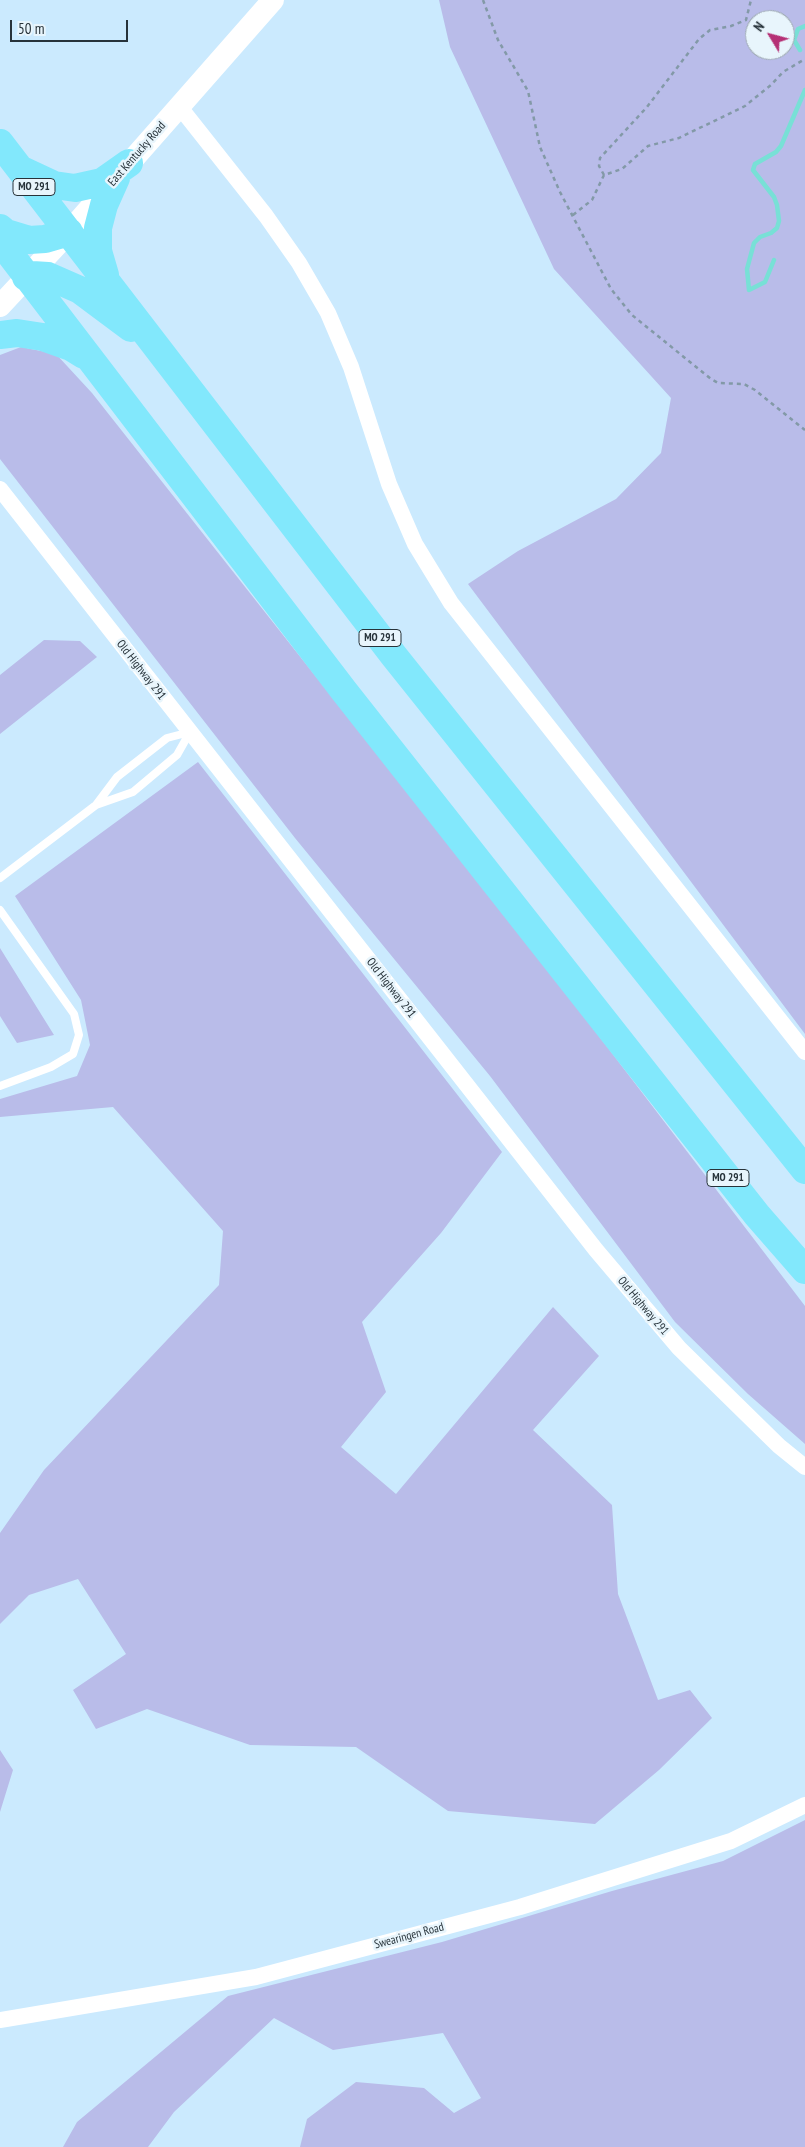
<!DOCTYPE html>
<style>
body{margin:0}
#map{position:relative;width:805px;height:2147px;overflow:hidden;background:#cbeafe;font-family:"PT Sans Narrow",sans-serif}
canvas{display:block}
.north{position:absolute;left:745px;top:10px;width:50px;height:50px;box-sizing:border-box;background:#e8f5fc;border:1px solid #9ba7ae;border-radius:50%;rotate:307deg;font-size:14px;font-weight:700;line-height:20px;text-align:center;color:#27333a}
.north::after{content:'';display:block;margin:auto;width:18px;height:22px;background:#b53075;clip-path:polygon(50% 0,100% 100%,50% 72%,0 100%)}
.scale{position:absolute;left:10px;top:20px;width:118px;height:22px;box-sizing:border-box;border:2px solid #27333a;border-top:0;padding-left:6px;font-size:15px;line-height:18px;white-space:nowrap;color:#27333a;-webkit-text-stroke:4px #e8f5fc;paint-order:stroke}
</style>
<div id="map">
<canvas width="805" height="2147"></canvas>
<div class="north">N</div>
<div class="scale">50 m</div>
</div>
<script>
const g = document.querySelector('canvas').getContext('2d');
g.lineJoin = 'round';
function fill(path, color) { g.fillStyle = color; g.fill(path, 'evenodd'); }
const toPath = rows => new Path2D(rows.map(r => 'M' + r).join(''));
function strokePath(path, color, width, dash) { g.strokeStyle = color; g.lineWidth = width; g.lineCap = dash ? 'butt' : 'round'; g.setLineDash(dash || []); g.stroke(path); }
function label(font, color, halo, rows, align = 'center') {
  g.font = font + ' "PT Sans Narrow",sans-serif'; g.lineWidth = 5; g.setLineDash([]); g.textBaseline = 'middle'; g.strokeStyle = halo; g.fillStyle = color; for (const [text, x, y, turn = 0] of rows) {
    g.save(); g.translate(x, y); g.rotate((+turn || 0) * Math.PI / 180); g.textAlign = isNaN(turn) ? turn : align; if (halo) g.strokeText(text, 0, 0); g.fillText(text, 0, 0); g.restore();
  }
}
fill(toPath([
 [439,0,805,0,805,1034,468,584,518,551,616,499,661,453,671,398,554,269,450,47],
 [755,20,785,20,785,50,755,50],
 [21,347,56,354,92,393,579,1010,805,1306,805,1444,748,1394,675,1322,490,1076,295,838,0,459,0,355],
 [44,640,80,641,97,657,0,734,0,675],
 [198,762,502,1152,441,1233,362,1322,386,1392,341,1447,396,1494,553,1307,599,1356,533,1430,612,1505,618,1594,658,1700,690,1690,712,1718,659,1770,595,1824,448,1811,356,1747,250,1745,147,1709,96,1729,73,1690,126,1654,78,1579,29,1595,0,1624,0,1533,44,1470,219,1285,223,1231,113,1107,0,1117,0,1099,77,1076,90,1045,81,1000,15,896],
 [0,948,54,1035,17,1043,0,1016],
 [0,1750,13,1770,0,1812],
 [805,1820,805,2147,300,2147,307,2119,356,2082,424,2088,454,2113,481,2098,443,2033,333,2050,274,2018,174,2112,148,2147,63,2147,77,2122,228,1996,442,1942,612,1891,723,1861]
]), '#b9bce9');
strokePath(toPath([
 [800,50,794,40,798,29,805,26],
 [774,260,765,282,749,290,747,269,754,243,760,237,771,233,777,228,779,221,777,205,774,197,753,170,755,164,776,152,781,146,805,90]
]), '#78e0d6', 4.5);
strokePath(toPath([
 [483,0,498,40,528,91,540,147,560,192,611,289,632,315,711,379,718,383,744,384,755,390,805,430],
 [604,175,599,166,600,158,647,107,699,39,710,30,731,26,746,20,751,0],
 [573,215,592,200,604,175,622,169,648,146,679,138,745,106,771,85,783,72,805,59]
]), '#8399a7', 2.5, [4, 4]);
strokePath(toPath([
 [96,805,133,792,177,755,190,732],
 [0,878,96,805,117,777,167,738,190,732],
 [0,910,74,1014,79,1035,73,1054,51,1067,0,1086]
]), '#fff', 8);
strokePath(toPath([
 [179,106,266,216,299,263,328,313,351,367,389,484,415,544,451,603,805,1052],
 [0,489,596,1250,679,1348,779,1446,805,1467],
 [0,2020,256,1977,520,1907,731,1841,805,1805]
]), '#fff', 16);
strokePath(toPath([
 [0,306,69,232,273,0]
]), '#fff', 22);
strokePath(toPath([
 [0,143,394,656,805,1170],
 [24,171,54,185,75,188,102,182,129,163],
 [0,228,6,233,29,240,45,239,69,232],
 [0,241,344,691,757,1215,805,1270],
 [105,275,98,251,98,228,104,205,116,178],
 [26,277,32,275,48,276,80,290,131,328],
 [0,335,17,333,43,337,71,347,84,355]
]), '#82e8fc', 28);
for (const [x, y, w] of [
 [34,187,42],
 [380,638,42],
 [728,1178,42]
]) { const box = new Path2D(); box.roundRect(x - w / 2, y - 8.5, w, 17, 4); g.fillStyle = '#e8f5fc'; g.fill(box); strokePath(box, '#27333a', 1); }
label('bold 11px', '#27333a', null, [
 ["MO 291",34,187],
 ["MO 291",380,638],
 ["MO 291",728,1178]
]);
label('12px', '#27333a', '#e8f5fc', [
 ["East Kentucky Road",137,154,-49],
 ["Old Highway 291",141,670,52],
 ["Old Highway 291",391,988,52],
 ["Old Highway 291",643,1306,50],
 ["Swearingen Road",409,1936,-15]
]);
</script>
